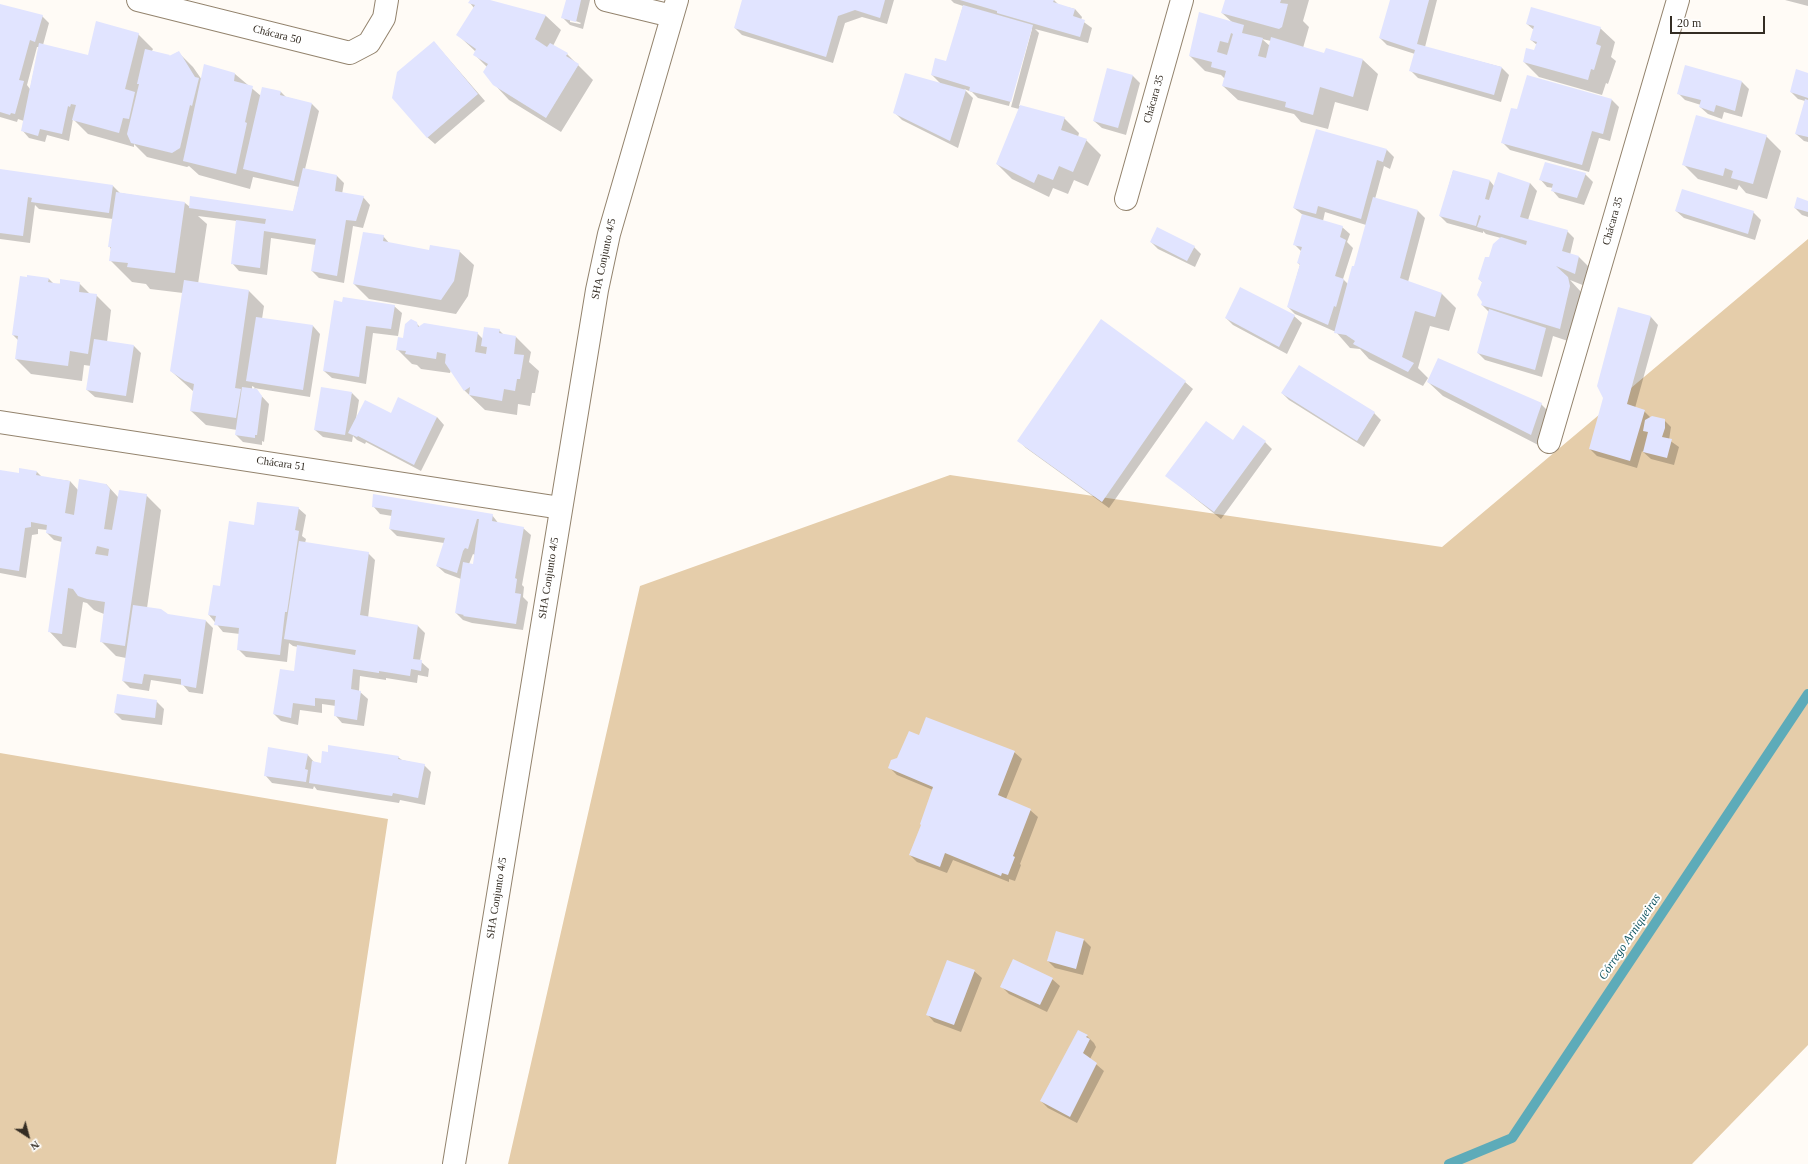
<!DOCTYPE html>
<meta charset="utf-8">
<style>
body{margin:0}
#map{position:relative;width:1808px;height:1164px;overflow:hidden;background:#fffbf6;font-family:"Times New Roman",serif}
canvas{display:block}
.north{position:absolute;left:8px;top:1116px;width:40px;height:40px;-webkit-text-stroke:3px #fff;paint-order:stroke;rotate:144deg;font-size:11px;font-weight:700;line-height:16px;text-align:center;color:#342d24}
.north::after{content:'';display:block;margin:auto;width:14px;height:18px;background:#342d24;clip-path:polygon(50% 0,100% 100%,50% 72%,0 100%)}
.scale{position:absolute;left:1670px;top:16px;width:95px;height:18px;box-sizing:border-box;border:2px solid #342d24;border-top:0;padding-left:5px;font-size:12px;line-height:14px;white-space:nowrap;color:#342d24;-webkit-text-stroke:3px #fff;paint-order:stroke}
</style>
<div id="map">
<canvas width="1808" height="1164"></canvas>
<div class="north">N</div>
<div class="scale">20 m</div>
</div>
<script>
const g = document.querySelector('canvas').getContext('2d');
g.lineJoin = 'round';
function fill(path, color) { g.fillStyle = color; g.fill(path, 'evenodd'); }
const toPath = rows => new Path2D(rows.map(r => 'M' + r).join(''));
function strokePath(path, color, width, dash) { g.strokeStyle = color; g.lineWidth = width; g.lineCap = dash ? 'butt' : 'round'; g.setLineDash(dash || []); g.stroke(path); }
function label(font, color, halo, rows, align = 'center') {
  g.font = font + ' "Times New Roman",serif'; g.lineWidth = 4; g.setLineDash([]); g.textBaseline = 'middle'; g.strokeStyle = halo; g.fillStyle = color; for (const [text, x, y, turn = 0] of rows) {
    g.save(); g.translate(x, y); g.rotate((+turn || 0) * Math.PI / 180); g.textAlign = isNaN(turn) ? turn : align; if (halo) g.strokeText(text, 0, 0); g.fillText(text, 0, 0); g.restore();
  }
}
fill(toPath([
 [1808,239,1808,1045,1692,1164,508,1164,640,586,950,475,1442,547],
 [0,753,388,819,336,1164,0,1164]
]), '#e5cdaa');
fill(toPath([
 [472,0,486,0,546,16,561,30,553,46,567,54,593,80,561,132,509,100,494,84,487,67,474,54,476,52,458,35,474,8,470,3],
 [567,0,590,0,583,29,570,25,563,18],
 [570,19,581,23,580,24,570,22],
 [743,0,894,0,887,24,862,17,845,23,833,63,742,35,735,28],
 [951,0,1054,0,1059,5,1075,9,1082,17,1081,20,1092,28,1088,43,1035,29,1039,33,1019,106,1064,118,1079,133,1078,137,1086,140,1101,155,1088,186,1074,180,1068,194,1053,188,1049,197,1012,179,997,164,1019,109,1011,107,1032,29,1030,29,1009,106,978,98,972,92,964,89,973,98,958,148,902,120,894,112,941,84,932,75,947,62,963,6,954,3],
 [1226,0,1309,0,1303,21,1309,27,1303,48,1325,55,1326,49,1363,60,1378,74,1368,111,1335,102,1328,129,1301,122,1294,114,1238,100,1223,86,1225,79,1221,75,1205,71,1190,56,1232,22,1222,13],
 [1262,39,1271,41,1270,46],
 [1391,0,1437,0,1425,47,1501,67,1509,75,1501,102,1418,78,1410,70,1415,54,1387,45,1380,38],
 [1785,0,1808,0,1808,6],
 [0,5,42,16,49,23,43,45,87,56,138,34,153,49,152,51,170,57,178,52,193,67,202,80,205,66,235,74,261,96,263,88,281,92,286,97,312,104,319,111,305,169,337,176,344,183,342,194,363,197,370,205,363,228,353,226,344,283,319,278,312,271,316,245,271,238,267,275,239,271,232,263,237,221,198,216,207,224,198,284,249,291,264,306,262,319,313,326,320,334,310,397,254,388,269,404,264,442,262,441,262,445,243,442,236,435,237,430,206,425,191,411,194,392,171,371,183,293,150,289,146,284,132,282,110,260,111,249,109,246,113,219,39,209,35,205,30,243,0,239,0,170,113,186,120,193,185,203,190,207,293,213,299,187,253,177,250,189,199,175,189,166,187,167,147,157,134,144,134,147,88,134,73,119,69,141,47,135,45,142,29,138,22,130,24,121,18,119,17,122,0,117],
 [37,47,39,47,30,89,27,85],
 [252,386,254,387,257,391,252,389],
 [1527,24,1600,28,1615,42,1611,57,1616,61,1608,84,1606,83,1602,95,1539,77,1524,62,1535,52,1537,45,1531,40,1534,30],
 [434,42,485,101,435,144,427,137],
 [1686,66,1742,82,1749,89,1742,117,1724,112,1722,119,1708,114,1700,107,1701,105,1685,100,1678,93],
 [1108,69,1133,76,1140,83,1126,135,1102,128,1094,121],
 [1808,74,1808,142,1804,141,1796,134,1805,101,1798,99,1791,92],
 [1528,76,1612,100,1619,107,1610,141,1599,138,1589,172,1510,150,1502,142,1518,111],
 [1317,131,1387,150,1394,157,1390,169,1384,166,1375,199,1418,211,1425,218,1408,282,1442,294,1456,308,1449,331,1430,326,1418,368,1428,378,1423,386,1369,359,1360,349,1350,348,1336,332,1295,314,1288,307,1300,265,1298,263,1301,251,1295,245,1303,215,1294,208],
 [1325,212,1366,225,1357,268,1348,284,1343,279,1353,248,1347,242,1350,234,1342,227,1323,221],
 [1766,136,1781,151,1767,199,1746,193,1739,185,1737,190,1698,179,1683,164],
 [1453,171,1490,181,1494,186,1530,183,1537,191,1528,220,1567,231,1574,238,1570,255,1579,257,1594,272,1590,288,1570,280,1582,293,1574,343,1553,336,1542,377,1485,360,1478,353,1489,312,1482,305,1483,283,1479,279,1501,238,1486,234,1483,231,1483,233,1447,223,1440,216],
 [1585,174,1593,182,1584,205,1559,198,1552,190,1553,188,1547,187,1540,179],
 [1808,202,1808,217,1802,215,1795,208],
 [1676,211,1753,212,1761,220,1755,240,1684,218],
 [383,236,390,244,430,251,459,251,474,265,468,296,456,314,369,299,354,284],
 [1151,242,1194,247,1201,254,1195,267,1158,249],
 [28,276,49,279,54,284,79,283,90,294,96,295,111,310,107,342,134,346,141,353,133,403,95,397,87,390,91,366,84,365,82,381,31,374,16,359,19,341,13,335],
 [343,303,394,306,402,313,398,336,373,333,366,384,332,378,324,371],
 [1619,308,1651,317,1658,325,1635,408,1644,411,1651,418,1664,420,1671,427,1669,440,1679,447,1674,465,1651,459,1642,451,1637,468,1597,456,1590,449,1604,398],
 [1294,316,1302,323,1287,354,1233,325,1226,318],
 [414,321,420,327,477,333,483,339,499,330,504,335,516,337,531,352,529,362,539,371,535,393,532,393,530,406,518,404,517,415,485,410,464,390,451,370,450,373,421,369,417,365,412,364,397,349],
 [1102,321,1185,382,1193,389,1109,508,1026,448,1019,441],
 [1428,382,1541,404,1556,419,1546,449,1443,396],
 [352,393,359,400,356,419,391,414,437,417,444,425,421,471,366,442,365,444,357,440,353,436,352,442,323,437,315,430],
 [1282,393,1374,413,1381,420,1364,447,1289,400],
 [1233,441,1265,442,1272,449,1221,519,1167,476],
 [0,471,20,474,37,472,42,477,70,481,78,490,106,484,118,497,146,495,161,510,147,608,168,615,206,621,213,628,203,694,189,692,183,685,151,680,149,691,130,688,123,681,126,658,116,656,101,641,104,614,94,610,87,603,83,602,76,648,63,646,49,631,62,542,54,540,47,533,47,530,38,529,38,534,32,535,26,578,0,573],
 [373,506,492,515,499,524,523,528,531,535,522,585,524,587,523,597,528,602,523,630,472,623,463,620,456,613,461,579,445,573,437,566,444,543,397,536,390,529,392,516,380,514],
 [473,554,475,555,474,565,469,564],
 [298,508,306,515,302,536,306,539,305,543,368,553,375,560,368,618,418,626,425,633,420,661,429,669,428,677,418,675,417,683,386,678,386,680,360,676,359,691,368,699,364,726,342,723,335,715,336,706,322,704,322,713,300,710,298,725,281,721,274,714,295,672,298,647,293,646,289,643,287,662,246,657,238,649,240,634,223,632,209,615,221,587,255,526],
 [156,701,164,709,162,725,122,720,115,713],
 [919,736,1014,752,1022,759,1006,799,1030,810,1038,817,1020,864,1021,865,1015,881,1009,879,1009,882,953,860,947,873,917,862,910,855,922,825,933,790,897,775,890,768],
 [307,754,314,762,321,764,398,757,402,760,424,765,431,772,425,805,400,800,399,803,317,790,314,786,313,789,272,783,265,775],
 [1084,940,1091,947,1083,975,1055,968,1048,961],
 [974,971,982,978,961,1032,934,1022,927,1014],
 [1052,979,1060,986,1047,1012,1009,994,1001,986],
 [1078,1031,1087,1036,1094,1043,1096,1047,1090,1059,1104,1071,1077,1123,1048,1108,1041,1101]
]), '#0003');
strokePath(toPath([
 [1449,1164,1512,1138,1808,694]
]), '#5dabb9', 10);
fill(toPath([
 [470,0,490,0,546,15,535,39,547,47,550,43,568,53,566,56,579,64,546,118,493,85,483,72,488,64,473,55,476,49,456,35,475,5,468,3],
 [566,0,581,0,576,22,561,18],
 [742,0,885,0,880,18,855,10,838,16,826,57,734,28],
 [960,0,1054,0,1053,2,1075,9,1073,16,1085,20,1080,37,997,13,997,11],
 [1225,0,1281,0,1280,3,1288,4,1282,27,1279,29,1221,13],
 [1390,0,1429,0,1417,44,1502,67,1494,95,1409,71,1415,50,1379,38],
 [0,4,43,15,35,42,30,40,19,80,24,81,15,114,11,113,10,115,0,112],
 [963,5,1033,25,1011,102,969,91,970,87,931,75,935,58,946,61],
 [1531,7,1601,27,1596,44,1601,46,1594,70,1591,69,1588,80,1523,62,1526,48,1534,50,1537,42,1530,40,1534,26,1526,24],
 [1199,12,1244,25,1242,33,1263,38,1258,56,1266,58,1271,37,1324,53,1326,48,1363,59,1353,97,1320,87,1313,115,1285,107,1286,102,1222,86,1226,71,1211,67,1212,62,1189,56],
 [1231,33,1233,34,1227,55,1217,52,1220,41,1228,43],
 [96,21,139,33,125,89,135,92,129,119,123,118,119,133,72,120,76,105,71,104,70,107,68,106,62,134,40,129,38,136,21,131,39,43,88,55],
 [434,41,478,94,427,138,392,98,397,72],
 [145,49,170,55,169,56,179,51,195,77,199,78,192,106,190,105,180,148,172,153,131,143,127,134,139,84,137,84],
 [204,64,235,73,234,81,253,86,245,122,247,123,236,174,183,161],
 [1685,65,1742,81,1735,111,1716,105,1714,112,1699,107,1701,100,1677,94],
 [1107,68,1133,75,1118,128,1093,121],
 [1796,69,1808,73,1808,98,1790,92],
 [905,73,966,90,950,141,893,113],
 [1527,75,1612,99,1603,134,1592,131,1582,165,1501,143,1511,108,1517,109],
 [262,87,281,91,280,95,312,103,294,181,243,169],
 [1805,99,1808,100,1808,137,1795,134],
 [1020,105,1065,117,1061,130,1087,139,1073,172,1059,166,1053,180,1038,174,1034,183,996,164],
 [1696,115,1767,135,1753,184,1731,178,1733,171,1725,168,1723,176,1682,165],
 [1316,129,1387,149,1383,162,1377,160,1361,219,1318,206,1316,214,1293,208],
 [1545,162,1586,173,1577,198,1551,191,1553,184,1539,180],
 [303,168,337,175,335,191,364,196,356,221,346,220,337,276,311,271,316,239,264,231,260,268,231,264,236,220,265,224,266,219,189,208,190,196,293,211],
 [0,169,113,185,109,213,31,202,32,198,28,197,23,236,0,233],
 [1453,170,1490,180,1485,199,1489,200,1498,172,1530,183,1520,217,1568,230,1562,251,1579,256,1575,274,1556,266,1568,277,1570,286,1560,329,1481,305,1482,302,1477,295,1482,282,1478,279,1485,257,1489,257,1493,244,1501,237,1526,245,1527,241,1477,227,1481,216,1479,215,1476,226,1439,216],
 [1682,189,1754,211,1748,234,1675,211],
 [116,192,185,202,175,273,127,267,128,263,109,261,111,247,108,247],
 [1373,197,1418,210,1400,278,1442,293,1435,317,1415,311,1402,357,1414,363,1408,372,1353,344,1355,341,1346,335,1334,333,1352,266,1354,266],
 [1797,197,1808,201,1808,212,1794,208],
 [1302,214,1343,226,1340,237,1346,240,1335,276,1344,279,1336,307,1334,306,1328,325,1287,307,1300,264,1297,263,1302,247,1293,245],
 [1157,227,1195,246,1187,261,1150,242],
 [363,232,384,235,383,241,429,250,430,245,460,250,454,281,441,300,353,284],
 [27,275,49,278,48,282,60,284,60,279,80,282,79,292,97,294,88,354,70,351,68,366,15,359,18,336,12,335,20,276,27,277],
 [184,280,249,290,235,388,241,389,236,418,190,411,194,384,185,381,170,371],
 [1240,287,1295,315,1279,347,1225,318],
 [343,297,395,305,391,329,366,326,359,377,323,371,334,300,342,302],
 [1618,307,1651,316,1627,404,1645,410,1630,461,1589,449,1603,398,1597,386],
 [1489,309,1546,328,1535,370,1477,353],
 [256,317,313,325,303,390,246,381],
 [411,319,417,322,418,327,424,323,478,332,475,352,486,354,487,347,481,346,484,327,500,329,499,333,516,336,514,354,524,355,520,379,517,379,515,391,504,389,502,401,469,395,470,387,464,391,445,363,446,354,437,352,436,359,405,354,406,351,396,350,398,337,403,338,405,324],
 [1101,319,1186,381,1102,502,1017,441],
 [94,339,134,345,126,396,86,390],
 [1438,358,1542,403,1531,435,1427,382],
 [1299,365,1375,412,1357,441,1281,393],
 [242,387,257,389,262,396,257,435,255,435,255,438,235,435],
 [321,387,352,392,345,435,314,430],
 [398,397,437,417,414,465,358,436,357,437,348,433,365,400,391,413],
 [1652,416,1665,419,1665,428,1662,437,1672,439,1667,458,1643,452,1648,432,1643,431,1645,420],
 [1206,421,1233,440,1243,425,1266,441,1214,512,1165,476],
 [19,468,37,471,36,475,70,481,65,513,74,515,79,479,106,484,110,489,104,529,112,530,119,490,147,494,125,646,100,642,105,602,87,599,78,596,73,589,68,588,62,634,48,632,62,537,46,533,47,525,31,522,31,527,25,528,19,571,0,568,0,470,19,473],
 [97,546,109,549,108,556,95,554],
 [373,494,493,514,492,521,524,527,515,578,517,579,515,593,521,594,516,624,463,616,464,615,455,613,463,562,473,564,479,519,477,519,468,549,465,548,463,551,457,573,436,566,445,538,389,529,392,510,372,507],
 [257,502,299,507,295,530,299,531,287,612,285,612,280,655,237,650,239,628,214,625,216,616,208,615,213,585,220,586,229,521,254,525],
 [299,541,369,552,360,615,418,625,413,659,422,660,421,671,411,669,410,676,379,671,379,673,353,669,351,689,361,691,357,720,334,716,335,700,315,698,315,706,293,703,291,718,273,714,280,669,294,671,297,645,355,655,356,650,284,639],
 [133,605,161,609,168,614,206,620,196,688,181,685,181,679,144,674,142,684,122,681],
 [117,694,157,700,155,718,114,713],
 [926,717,1015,751,998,795,1031,809,1013,856,1015,857,1008,875,1002,873,1001,876,945,853,940,867,909,855,921,825,920,824,933,787,888,768,891,760,897,758,909,731,919,735],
 [328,745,399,756,398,759,425,764,418,798,393,793,392,796,309,783,312,761,321,763,322,751,328,752],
 [268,747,308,754,305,769,308,770,306,782,264,776],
 [1056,931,1084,939,1076,969,1047,961],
 [1013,959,1053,978,1040,1005,1000,987],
 [947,960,975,970,954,1025,926,1015],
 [1078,1030,1088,1035,1086,1037,1090,1039,1083,1053,1097,1063,1070,1117,1040,1101]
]), '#e1e4ff');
const minor = toPath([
 [138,0,350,53,369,43,384,18,387,0],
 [606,0,672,16],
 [1126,199,1182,0],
 [0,422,561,508],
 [1549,442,1678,0],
 [454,1164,597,290,609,234,677,0]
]);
strokePath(minor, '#93836d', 24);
strokePath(minor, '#fff', 22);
label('11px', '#342d24', '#fff', [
 ["Chácara 50",277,35,14],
 ["Chácara 35",1154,99,-74],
 ["Chácara 35",1613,221,-74],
 ["SHA Conjunto 4/5",604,259,-78],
 ["Chácara 51",281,464,8],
 ["SHA Conjunto 4/5",549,578,-81],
 ["SHA Conjunto 4/5",497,898,-81]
]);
label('italic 12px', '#135661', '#fff', [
 ["Córrego Arniqueiras",1630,937,-56]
]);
</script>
